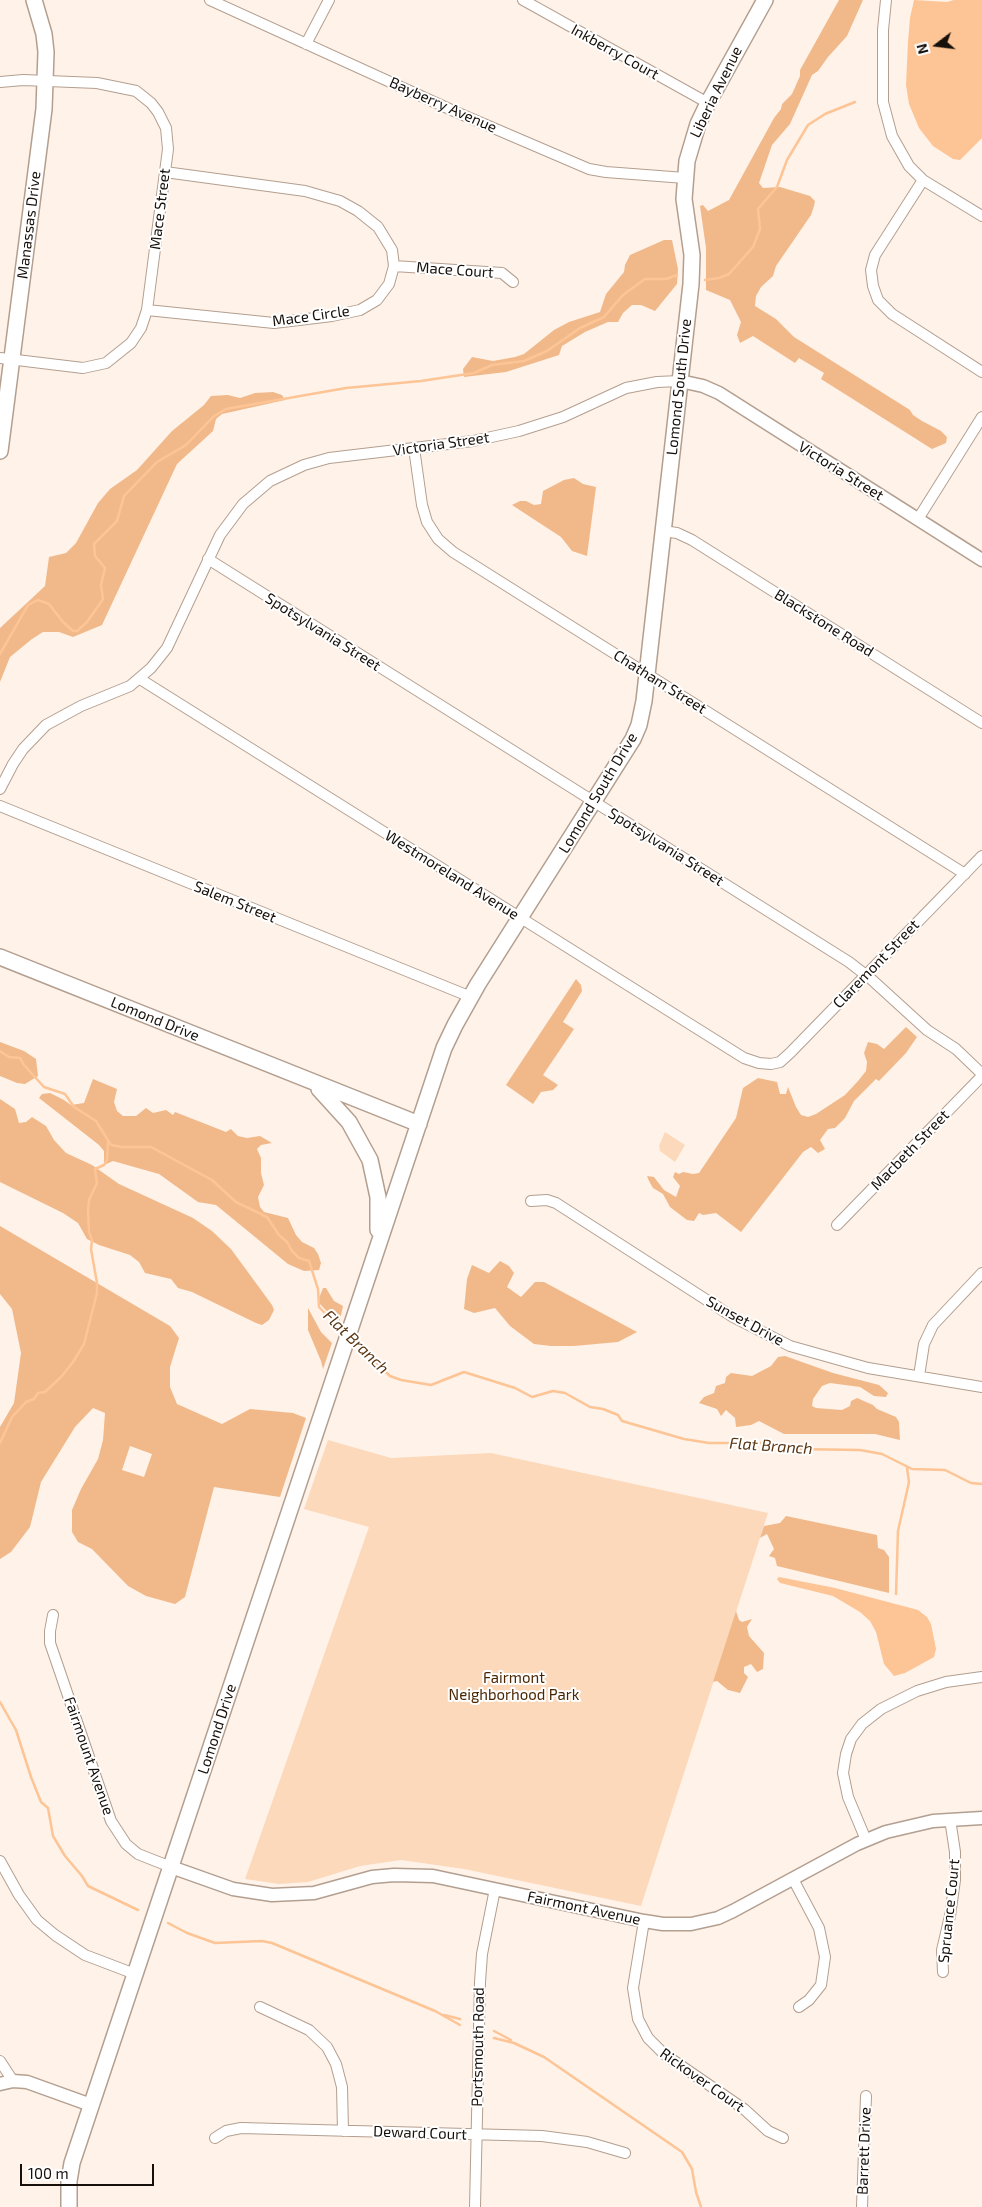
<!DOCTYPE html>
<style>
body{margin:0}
#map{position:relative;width:982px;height:2207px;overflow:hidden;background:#fff2e8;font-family:"Exo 2",sans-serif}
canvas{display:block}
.north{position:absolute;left:912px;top:20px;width:50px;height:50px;-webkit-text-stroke:4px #fff;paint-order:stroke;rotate:255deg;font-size:14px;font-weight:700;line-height:20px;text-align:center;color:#160f0a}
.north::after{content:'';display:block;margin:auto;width:18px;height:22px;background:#160f0a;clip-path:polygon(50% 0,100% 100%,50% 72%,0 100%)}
.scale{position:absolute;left:20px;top:2164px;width:134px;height:22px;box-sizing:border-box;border:2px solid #160f0a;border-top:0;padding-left:6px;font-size:15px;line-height:18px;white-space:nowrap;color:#160f0a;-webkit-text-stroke:4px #fff;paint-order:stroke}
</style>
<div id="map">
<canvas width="982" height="2207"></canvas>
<div class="north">N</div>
<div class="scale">100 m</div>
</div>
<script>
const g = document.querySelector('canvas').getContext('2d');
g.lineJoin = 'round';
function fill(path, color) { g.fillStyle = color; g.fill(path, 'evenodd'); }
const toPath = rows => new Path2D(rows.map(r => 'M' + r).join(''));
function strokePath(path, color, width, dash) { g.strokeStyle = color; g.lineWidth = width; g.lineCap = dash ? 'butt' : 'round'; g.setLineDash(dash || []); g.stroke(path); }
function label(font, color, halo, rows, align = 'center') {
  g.font = font + ' "Exo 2",sans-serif'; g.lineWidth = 4; g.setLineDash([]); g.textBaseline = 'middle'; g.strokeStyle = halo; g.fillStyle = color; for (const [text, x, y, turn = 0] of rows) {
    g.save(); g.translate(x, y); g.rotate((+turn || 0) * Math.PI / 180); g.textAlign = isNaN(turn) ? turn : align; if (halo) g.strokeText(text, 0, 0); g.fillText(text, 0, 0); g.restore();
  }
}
fill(toPath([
 [665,1132,685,1145,675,1162,660,1151,659,1146],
 [328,1440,391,1458,491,1453,768,1513,641,1906,464,1869,401,1860,360,1866,308,1882,279,1884,245,1879,369,1527,304,1509]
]), '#fdd9bb');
fill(toPath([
 [839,0,863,0,847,36,828,57,818,71,812,75,790,124,772,145,759,183,763,188,780,187,810,196,815,201,814,206,811,215,776,266,773,276,761,287,756,296,755,306,776,319,794,337,910,410,913,415,922,421,941,431,947,437,946,443,932,449,821,379,824,373,799,358,795,363,753,336,740,343,737,335,741,322,730,300,706,290,706,248,700,206,703,205,708,211,729,200,774,118,781,109,782,104,792,94,800,76,800,70],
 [664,240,672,240,678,269,677,284,655,311,641,305,632,305,623,313,618,322,608,322,585,332,562,346,559,355,506,372,464,377,463,369,472,357,493,361,515,357,524,354,554,330,569,322,600,312,606,294,624,272,625,265,630,255],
 [273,392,282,395,285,400,222,414,216,419,213,431,177,464,102,625,73,637,59,632,43,632,32,639,10,657,0,682,0,628,45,586,49,557,66,553,76,543,98,503,110,489,137,470,172,431,204,405,211,396,228,395,240,398,255,393],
 [574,478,583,484,596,487,587,556,572,551,561,537,512,505,520,501,526,501,534,505,541,504,543,491,564,480],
 [576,979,581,985,582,991,563,1022,574,1029,543,1075,558,1085,553,1090,541,1092,533,1104,506,1085],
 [906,1027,917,1037,906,1053,879,1081,876,1079,854,1101,845,1118,835,1128,828,1129,820,1140,825,1149,818,1153,811,1147,803,1152,741,1232,716,1213,703,1215,699,1213,694,1221,687,1220,670,1207,663,1194,653,1188,649,1181,647,1176,654,1177,664,1190,676,1197,680,1186,673,1177,675,1172,679,1174,683,1172,693,1174,699,1173,736,1118,743,1088,758,1078,777,1082,780,1094,786,1094,788,1087,796,1107,801,1115,808,1117,816,1114,845,1095,858,1081,866,1071,867,1062,864,1053,868,1042,877,1044,884,1049],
 [0,1042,24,1051,36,1059,38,1076,25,1084,17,1083,0,1076],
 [93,1079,117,1089,114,1102,117,1111,123,1116,136,1116,146,1108,153,1113,166,1110,173,1115,175,1112,226,1132,231,1129,238,1136,247,1138,260,1136,272,1143,261,1145,257,1149,261,1158,261,1173,264,1185,258,1197,260,1207,264,1212,288,1218,296,1235,302,1242,314,1248,318,1254,321,1263,319,1270,304,1271,288,1264,216,1205,198,1202,159,1174,113,1161,104,1165,104,1151,99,1145,39,1098,42,1094,50,1093,64,1100,71,1105,84,1103],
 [0,1099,15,1109,19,1123,26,1122,32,1117,46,1126,54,1140,66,1153,92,1165,119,1184,193,1218,212,1231,231,1249,272,1305,274,1310,269,1320,262,1325,256,1323,192,1292,178,1288,171,1279,145,1273,139,1262,130,1255,99,1245,87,1239,78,1223,63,1213,0,1182],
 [0,1226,170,1326,179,1338,170,1367,170,1387,177,1404,222,1424,250,1409,293,1413,306,1418,280,1497,214,1487,185,1597,175,1604,146,1596,128,1586,92,1549,78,1542,72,1532,72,1510,81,1489,98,1459,103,1440,105,1413,93,1408,75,1427,41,1482,30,1527,11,1552,0,1559,0,1427,14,1403,21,1353,12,1309,0,1294],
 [130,1446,152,1454,144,1477,122,1470],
 [500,1261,509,1266,514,1273,507,1287,521,1297,535,1282,544,1282,637,1332,618,1342,574,1346,551,1346,534,1344,510,1326,495,1308,474,1313,464,1309,467,1279,472,1265,489,1273],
 [323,1288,326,1288,334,1301,343,1306,339,1324,320,1304,319,1298],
 [308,1308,321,1332,332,1343,323,1369,321,1361,308,1330],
 [785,1356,833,1373,879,1385,888,1393,886,1397,874,1396,860,1387,830,1383,822,1386,813,1399,812,1406,816,1408,842,1410,850,1406,851,1401,857,1398,873,1405,877,1409,896,1417,899,1422,900,1440,875,1434,784,1434,759,1421,751,1425,736,1427,735,1418,726,1410,721,1416,717,1409,699,1403,704,1397,714,1393,716,1386,725,1383,726,1377,731,1373,752,1376,771,1366,778,1357],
 [786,1516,877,1535,878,1548,884,1550,889,1557,889,1593,777,1566,775,1558,769,1556,774,1549,767,1534,760,1538,764,1526,780,1523],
 [736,1611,739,1620,742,1622,752,1619,747,1627,749,1636,764,1653,763,1669,757,1672,751,1664,744,1667,744,1673,748,1677,740,1693,728,1690,717,1681,713,1682]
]), '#f1b98a');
fill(toPath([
 [914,0,947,2,954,0,982,0,982,138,960,160,953,159,933,146,919,128,909,104,906,85,908,42,910,18],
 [779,1577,835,1588,918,1610,927,1617,931,1624,936,1649,934,1657,905,1673,894,1676,884,1664,876,1632,870,1621,860,1612,833,1596,780,1583,777,1579]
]), '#fdc495');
strokePath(toPath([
 [705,280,719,278,729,274,753,247,760,229,758,209,777,187,787,160,808,125,825,114,855,102],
 [0,654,28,605,38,600,49,604,63,622,73,631,77,631,87,622,103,599,101,585,105,568,95,556,94,544,117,521,124,496,157,462,186,445,214,416,226,409,346,388,421,381,474,373,492,365,524,361,547,351,580,328,604,317,623,295,645,279,666,279,677,275],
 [0,1051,9,1057,20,1058,24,1065,44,1087,65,1094,74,1107,96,1121,111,1145,122,1147,151,1147,212,1180,236,1202,267,1217,279,1235,287,1242,292,1251,299,1258,309,1261,318,1289,319,1307,344,1333],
 [352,1340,390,1376,401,1380,431,1385,464,1372,515,1388,532,1397,553,1391,565,1393,590,1407,603,1409,618,1415,622,1421,684,1439,709,1443,766,1443,795,1449,860,1450,882,1454,912,1469,945,1470,971,1483,982,1484],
 [0,1443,12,1417,26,1402,34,1399,38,1393,45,1392,61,1377,73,1362,84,1344,97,1293,97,1283,91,1249,92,1240,89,1232,88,1211,89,1200,97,1183,95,1169,104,1165,107,1160,108,1141],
 [896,1594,898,1531,909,1482,907,1468],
 [0,1702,16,1730,31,1777,41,1802,48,1808,53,1836,65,1856,82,1876,88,1886,138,1910],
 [168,1923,187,1933,215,1943,262,1941,272,1943,435,2011,460,2025],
 [444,2015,460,2019],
 [494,2031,511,2040],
 [494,2038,514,2043,544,2057,682,2152,692,2169,696,2192,701,2207]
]), '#fdc495', 2.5);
const minor = toPath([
 [210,0,456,112,589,169,606,172,685,178],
 [523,0,708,103],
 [886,0,883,30,883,102,892,136,909,166,923,180,982,216],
 [306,44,329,0],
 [0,82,23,80,97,83,136,91,151,103,158,112,166,128,168,149,147,310,141,328,131,343,106,363,83,368,0,358],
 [923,180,875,255,871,270,873,286,878,300,892,314,982,372],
 [394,266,502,273,513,282],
 [147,310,274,323,332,316,360,310,377,300,389,284,394,266,392,250,378,227,358,211,340,201,305,191,165,172],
 [414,448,422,505,427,522,438,539,453,552,965,874],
 [918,519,982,417],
 [663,531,677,533,692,540,982,723],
 [208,559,849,962,871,979,927,1030,956,1049,982,1074],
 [140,679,744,1058,759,1063,771,1064,780,1062,790,1053,982,856],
 [0,789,13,764,23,749,46,725,81,706,130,686,151,668,167,648,220,535,243,504,270,481,304,465,329,458,473,441,519,431,563,417,626,388,657,382,680,381],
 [0,806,471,997],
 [531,1201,547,1200,556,1203,733,1317,790,1346,868,1368,982,1387],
 [837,1225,982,1076],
 [919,1376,924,1344,933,1325,982,1273],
 [53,1615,50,1631,50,1643,111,1821,126,1844,138,1854,171,1867],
 [866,1840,848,1797,843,1773,846,1754,851,1739,862,1724,881,1709,917,1691,946,1682,982,1677],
 [0,1861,19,1895,37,1920,55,1935,85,1955,135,1974],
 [793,1879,819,1928,825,1957,821,1985,809,2000,799,2007],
 [644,1921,633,1988,638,2019,648,2038,664,2054,744,2109,768,2131,783,2138],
 [943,1972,942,1950,950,1916,955,1880,955,1852,950,1819],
 [260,2007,309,2030,327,2047,336,2064,342,2087,343,2131],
 [0,2061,13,2081],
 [215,2138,226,2131,241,2128,542,2136,587,2142,625,2153],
 [475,2207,480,1982,482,1954,495,1889],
 [862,2207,866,2096]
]);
const tertiary = toPath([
 [680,381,703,386,719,393,982,560],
 [171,1867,233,1889,272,1895,314,1893,372,1877,394,1875,433,1876,644,1921,663,1924,691,1924,718,1918,733,1911,857,1844,886,1832,933,1821,982,1818],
 [0,2084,13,2081,27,2082,91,2105]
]);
const secondary = toPath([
 [0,451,44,109,46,52,44,34,34,0],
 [0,957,419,1124],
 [319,1089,349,1122,370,1160,378,1197,378,1230],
 [69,2207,69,2181,72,2163,444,1048,455,1025,478,984,633,739,639,725,644,701,691,284,692,255,684,199,687,161,698,124,708,103,765,0]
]);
strokePath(minor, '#b39f90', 12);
strokePath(tertiary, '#b39f90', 15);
strokePath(secondary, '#b39f90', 18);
strokePath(minor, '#fff', 10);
strokePath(tertiary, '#fff', 12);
strokePath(secondary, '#fff', 15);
label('15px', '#160f0a', '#fff', [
 ["Inkberry Court",615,52,29],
 ["Liberia Avenue",716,92,-64],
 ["Bayberry Avenue",443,105,24],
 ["Mace Street",160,209,-83],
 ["Manassas Drive",29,225,-83],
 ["Mace Court",455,270,4],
 ["Mace Circle",311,316,-8],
 ["Lomond South Drive",679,387,-84],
 ["Victoria Street",441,444,-8],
 ["Victoria Street",841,471,32],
 ["Blackstone Road",824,623,32],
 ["Spotsylvania Street",323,632,32],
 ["Chatham Street",660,682,32],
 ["Lomond South Drive",598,793,-59],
 ["Spotsylvania Street",666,847,32],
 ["Westmoreland Avenue",452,875,32],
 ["Salem Street",235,902,22],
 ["Claremont Street",876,964,-46],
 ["Lomond Drive",155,1019,22],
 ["Macbeth Street",910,1150,-46],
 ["Sunset Drive",745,1321,29],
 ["Lomond Drive",217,1729,-72],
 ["Fairmount Avenue",89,1756,71],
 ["Fairmont Avenue",584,1908,12],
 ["Spruance Court",949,1911,-84],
 ["Portsmouth Road",478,2047,-89],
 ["Rickover Court",702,2080,35],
 ["Deward Court",420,2133,2],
 ["Barrett Drive",864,2151,-88]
]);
label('15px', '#4a2601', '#fff', [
 ["Fairmont",514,1678],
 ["Neighborhood Park",514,1695]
]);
label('italic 16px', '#5a3512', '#fff', [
 ["Flat Branch",356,1342,44],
 ["Flat Branch",771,1446,4]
]);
</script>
